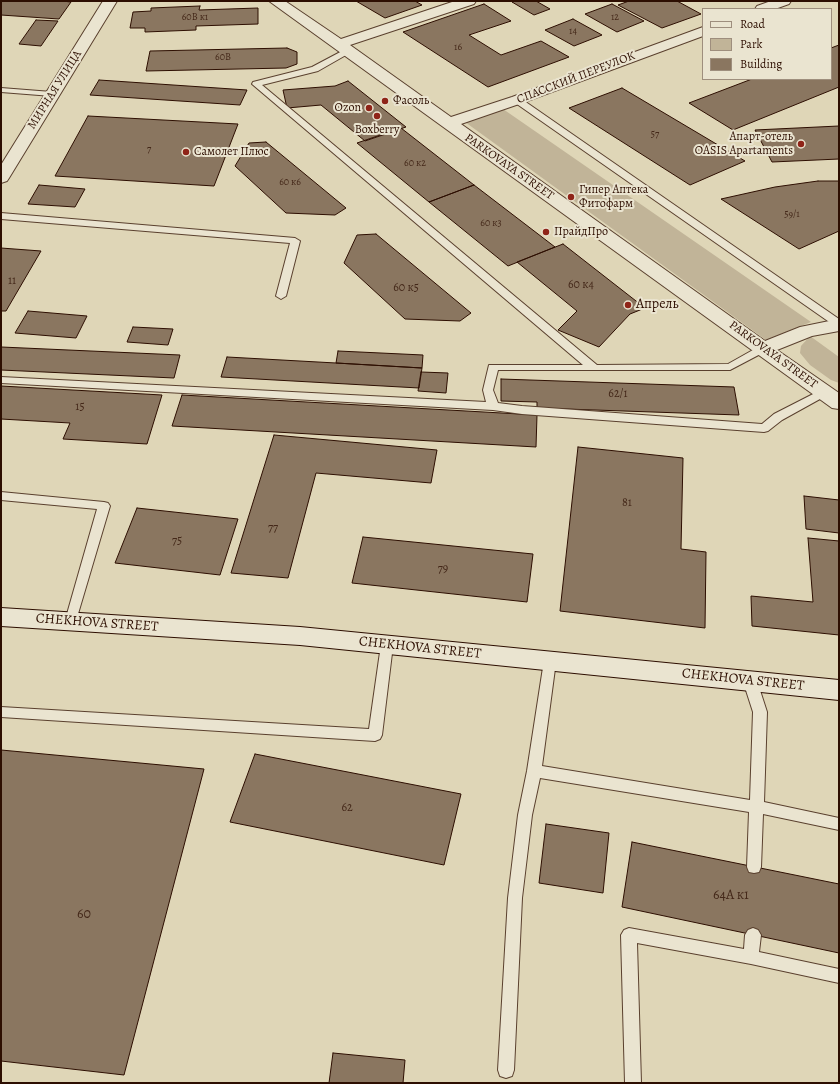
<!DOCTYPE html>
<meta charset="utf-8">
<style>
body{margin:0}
#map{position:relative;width:840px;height:1084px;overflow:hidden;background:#dfd6b7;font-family:Alegreya,serif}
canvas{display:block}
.frame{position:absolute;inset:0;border:2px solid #2d0e01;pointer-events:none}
.legend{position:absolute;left:702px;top:8px;width:130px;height:72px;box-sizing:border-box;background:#eae4d0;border:1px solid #9e8e7d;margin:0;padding:5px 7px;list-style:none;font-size:12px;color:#2d0e01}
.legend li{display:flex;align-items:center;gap:8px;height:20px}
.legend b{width:20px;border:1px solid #9e8e7d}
</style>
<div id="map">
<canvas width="840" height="1084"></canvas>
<div class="frame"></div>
<ul class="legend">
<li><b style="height:5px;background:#eae4d0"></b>Road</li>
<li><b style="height:11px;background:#c1b498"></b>Park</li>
<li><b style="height:11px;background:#8a7660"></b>Building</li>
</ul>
</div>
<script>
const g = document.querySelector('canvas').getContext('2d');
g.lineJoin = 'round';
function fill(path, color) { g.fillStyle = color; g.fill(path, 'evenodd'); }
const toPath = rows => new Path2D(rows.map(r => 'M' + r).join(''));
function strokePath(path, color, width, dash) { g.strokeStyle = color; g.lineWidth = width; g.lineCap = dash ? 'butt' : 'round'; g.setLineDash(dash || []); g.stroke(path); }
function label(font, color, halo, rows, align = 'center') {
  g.font = font + ' Alegreya,serif'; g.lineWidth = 4; g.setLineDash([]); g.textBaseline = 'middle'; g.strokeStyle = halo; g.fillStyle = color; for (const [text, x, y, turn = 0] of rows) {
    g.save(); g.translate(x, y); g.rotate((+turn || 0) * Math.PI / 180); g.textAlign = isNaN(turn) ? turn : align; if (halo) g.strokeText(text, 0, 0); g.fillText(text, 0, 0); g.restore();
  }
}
fill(toPath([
 [503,109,811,322,766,340,465,122],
 [810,336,839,357,839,383,831,380,810,365,800,353,801,346]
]), '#c1b498');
const building = toPath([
 [1,1,62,1,71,2,59,19,1,15,1,1],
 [356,1,415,1,422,5,385,18,356,1],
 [516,1,536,1,550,9,534,15,512,2,516,1],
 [629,1,677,1,701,14,662,28,618,5,629,1],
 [484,4,511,21,469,35,501,55,541,41,569,57,488,87,403,32,484,4],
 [612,4,644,21,617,32,585,14,612,4],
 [200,6,199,10,258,8,258,24,196,26,196,30,145,32,145,28,130,28,133,12,151,11,151,8,200,6],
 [573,19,602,35,574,46,545,30,573,19],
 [36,20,58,21,41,46,19,44,36,20],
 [839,45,839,87,733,130,689,103,752,79,831,79,831,48,839,45],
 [287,48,297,52,297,64,286,68,146,71,150,51,287,48],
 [99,80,247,90,240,105,90,95,99,80],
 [348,81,406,127,365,141,321,105,287,108,283,90,335,86,348,81],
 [622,88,745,161,690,185,569,108,622,88],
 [88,116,238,124,214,186,55,176,88,116],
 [839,126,839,159,772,162,755,130,839,126],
 [401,128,474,185,429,202,357,143,401,128],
 [266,142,346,208,335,215,286,213,235,166,249,143,266,142],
 [818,181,839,181,839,231,799,249,721,199,775,187,818,181],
 [39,185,85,189,75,207,28,204,39,185],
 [474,185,555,247,508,266,429,202,474,185],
 [376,234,471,313,460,321,405,319,344,263,357,235,376,234],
 [563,244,645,308,630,314,599,347,558,330,577,311,517,262,563,244],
 [1,248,41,251,6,311,1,311,1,248],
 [28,311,87,316,76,338,15,333,28,311],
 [133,327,173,329,168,345,127,342,133,327],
 [1,347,180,355,174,378,1,370,1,347],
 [338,351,423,355,422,368,336,363,338,351],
 [227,357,336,363,422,368,419,388,221,377,227,357],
 [421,372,448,373,446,393,418,391,421,372],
 [501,379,734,387,739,415,537,408,537,402,501,401,501,379],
 [1,386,162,395,147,444,63,439,70,423,1,419,1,386],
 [182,395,537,415,536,447,172,426,182,395],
 [274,435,437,450,431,483,316,473,288,578,231,573,274,435],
 [578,447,683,458,681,549,706,552,705,628,560,611,578,447],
 [804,496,839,500,839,533,806,529,804,496],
 [137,508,238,519,220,575,115,563,137,508],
 [363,537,533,554,527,602,352,583,363,537],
 [808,538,839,541,839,635,752,626,751,596,813,602,808,538],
 [1,750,204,769,124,1075,1,1061,1,750],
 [255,754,461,794,444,865,230,822,255,754],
 [546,824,609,833,603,893,539,883,546,824],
 [632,842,839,884,839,953,622,907,632,842],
 [333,1053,405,1060,403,1083,329,1083,333,1053]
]);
fill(building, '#8a7660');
strokePath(building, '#2d0e01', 1);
const lane = toPath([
 [346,49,349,49,353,51,318,71,262,85,597,365,728,364,760,346,768,346,769,348,768,350,730,370,498,370,493,390,498,403,522,406,762,424,774,414,821,390,829,390,830,392,829,394,782,420,768,431,764,432,522,414,493,410,1,383,1,377,486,402,483,390,489,365,583,365,252,84,253,82,312,67,346,49],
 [1,88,52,92,56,94,52,96,1,92,1,88],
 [514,98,520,98,839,319,839,327,835,326,514,102,513,100,514,98],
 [1,213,295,238,300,241,286,296,281,299,276,296,290,243,1,219,1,213],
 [1,492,104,502,108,503,110,506,75,624,71,626,67,624,65,621,97,509,1,500,1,492],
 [387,640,392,641,393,645,382,735,380,739,375,741,1,717,1,707,369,729,381,645,382,641,387,640],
 [550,656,555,657,556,661,542,766,750,800,753,712,743,681,745,677,750,676,755,677,757,681,767,712,764,802,839,818,839,830,763,814,761,867,759,872,754,873,749,872,747,867,749,812,540,778,532,815,522,898,514,1070,512,1076,506,1078,500,1076,498,1070,508,898,518,815,527,771,544,661,545,657,550,656],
 [629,928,744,949,745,935,748,930,753,928,758,930,761,935,759,952,839,969,839,983,751,964,637,943,641,1083,625,1083,621,935,624,930,629,928]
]);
const street = toPath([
 [103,1,117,1,9,178,7,181,1,183,1,165,103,1],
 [269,1,285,1,341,39,455,1,476,1,474,4,350,45,451,117,512,97,703,27,703,36,522,103,461,124,765,341,800,327,839,319,839,331,812,336,777,350,839,393,839,409,832,408,269,1],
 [771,1,791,1,789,4,775,9,755,9,757,6,771,1]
]);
const secondary = toPath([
 [1,608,300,627,839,680,839,700,300,645,1,626,1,608]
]);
strokePath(lane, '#5a402e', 2);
strokePath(street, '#5a402e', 2);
strokePath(secondary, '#2d0e01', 2);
fill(lane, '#eae4d0');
fill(street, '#eae4d0');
fill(secondary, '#eae4d0');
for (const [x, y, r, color] of [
 [385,101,4,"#8f2418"],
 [369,108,4,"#8f2418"],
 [377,116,4,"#8f2418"],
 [801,144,4,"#8f2418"],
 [186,152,4,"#8f2418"],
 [571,197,4,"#8f2418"],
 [546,232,4,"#8f2418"],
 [628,305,4,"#8f2418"]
]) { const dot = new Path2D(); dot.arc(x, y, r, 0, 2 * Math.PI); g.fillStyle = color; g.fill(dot); strokePath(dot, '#eae4d0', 1.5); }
label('10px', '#442819', null, [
 ["60В к1",195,18],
 ["12",615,18],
 ["14",573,32],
 ["16",458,48],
 ["60В",223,58],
 ["57",655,135],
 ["7",149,150],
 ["60 к2",415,164],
 ["60 к6",290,183],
 ["59/1",792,215],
 ["60 к3",491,224]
]);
label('12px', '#2d0e01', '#eae4d0', [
 ["СПАССКИЙ ПЕРЕУЛОК",576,78,-21],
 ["МИРНАЯ УЛИЦА",55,90,-58],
 ["PARKOVAYA STREET",509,167,35],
 ["PARKOVAYA STREET",773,355,36]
]);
label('12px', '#2d0e01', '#eae4d0', [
 ["Фасоль",393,101],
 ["Ozon",361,108,"right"],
 ["Boxberry",377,130,"center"],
 ["Апарт-отель",793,137,"right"],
 ["OASIS Apartaments",793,151,"right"],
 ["Самолет Плюс",194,152],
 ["Гипер Аптека",579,190],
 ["Фитофарм",579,204],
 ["ПрайдПро",554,232]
], 'left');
label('12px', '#442819', null, [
 ["11",12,281],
 ["60 к4",581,285],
 ["60 к5",406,288],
 ["62/1",618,394],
 ["15",80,407],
 ["81",627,503],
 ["77",273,528],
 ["75",177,541],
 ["79",443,569],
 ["62",347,808]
]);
label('14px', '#2d0e01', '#eae4d0', [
 ["Апрель",636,305]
], 'left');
label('14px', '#2d0e01', '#eae4d0', [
 ["CHEKHOVA STREET",97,623,4],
 ["CHEKHOVA STREET",420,648,6],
 ["CHEKHOVA STREET",743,680,6]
]);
label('14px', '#442819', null, [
 ["64А к1",731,896],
 ["60",84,915]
]);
</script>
